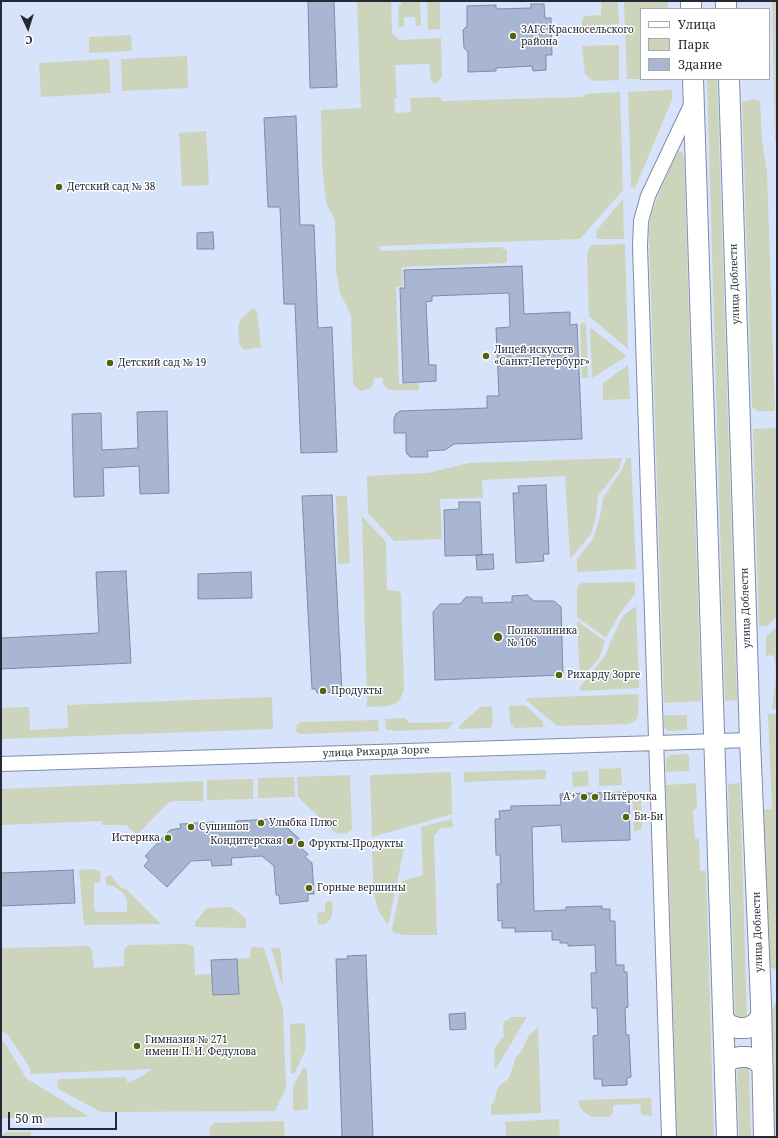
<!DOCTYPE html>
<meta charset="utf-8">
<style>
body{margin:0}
#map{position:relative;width:778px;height:1138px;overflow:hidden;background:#d7e3fb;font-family:"Noto Serif",serif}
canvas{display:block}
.frame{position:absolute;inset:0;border:2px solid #242935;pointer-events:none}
.legend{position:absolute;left:640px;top:8px;width:130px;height:72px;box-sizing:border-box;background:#fff;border:1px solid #a7a9ae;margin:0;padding:5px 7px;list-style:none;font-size:12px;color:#242935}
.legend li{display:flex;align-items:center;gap:8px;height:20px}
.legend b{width:20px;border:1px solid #a7a9ae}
.north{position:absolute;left:8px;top:8px;width:40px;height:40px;-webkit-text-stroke:3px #fff;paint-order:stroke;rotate:176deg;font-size:11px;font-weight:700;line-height:16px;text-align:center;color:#242935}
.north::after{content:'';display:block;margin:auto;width:14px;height:18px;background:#242935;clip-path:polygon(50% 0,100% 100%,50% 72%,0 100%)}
.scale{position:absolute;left:8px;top:1112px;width:109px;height:18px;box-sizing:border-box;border:2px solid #242935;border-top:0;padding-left:5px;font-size:12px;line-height:14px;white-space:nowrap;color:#242935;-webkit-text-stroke:3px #fff;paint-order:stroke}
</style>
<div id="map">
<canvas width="778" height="1138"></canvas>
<div class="frame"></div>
<ul class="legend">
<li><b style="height:5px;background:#fff"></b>Улица</li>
<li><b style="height:11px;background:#ccd4bb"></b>Парк</li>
<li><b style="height:11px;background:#a8b5d3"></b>Здание</li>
</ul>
<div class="north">С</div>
<div class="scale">50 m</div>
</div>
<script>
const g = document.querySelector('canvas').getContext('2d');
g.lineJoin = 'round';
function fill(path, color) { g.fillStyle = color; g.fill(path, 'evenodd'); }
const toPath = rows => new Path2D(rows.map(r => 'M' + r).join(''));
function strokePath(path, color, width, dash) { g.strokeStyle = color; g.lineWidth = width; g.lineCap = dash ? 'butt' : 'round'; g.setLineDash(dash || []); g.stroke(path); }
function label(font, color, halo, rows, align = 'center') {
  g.font = font + ' "Noto Serif",serif'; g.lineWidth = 3; g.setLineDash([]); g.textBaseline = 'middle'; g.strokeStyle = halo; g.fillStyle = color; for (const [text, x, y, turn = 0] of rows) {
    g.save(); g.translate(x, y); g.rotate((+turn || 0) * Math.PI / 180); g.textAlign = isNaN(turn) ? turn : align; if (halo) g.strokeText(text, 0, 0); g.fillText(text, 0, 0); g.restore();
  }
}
fill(toPath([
 [357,1,391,1,392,33,399,40,441,38,442,77,437,83,434,83,431,80,429,64,395,65,397,99,394,99,395,113,411,112,410,98,440,97,443,101,583,97,586,94,620,92,623,190,580,239,379,246,380,251,503,247,503,250,507,249,507,263,402,267,403,286,396,287,399,384,419,383,419,390,389,390,383,384,383,378,374,378,373,385,370,388,361,391,354,386,353,381,351,315,340,293,336,270,335,219,327,205,325,194,322,161,321,110,361,108],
 [401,1,420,1,421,25,416,26,415,17,404,17,404,27,399,27,398,5,401,5],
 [427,1,440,1,440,29,428,30],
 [601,1,618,1,619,24,582,26,582,20,585,16,601,15],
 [624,1,668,1,668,9,671,9,641,9,641,79,627,79],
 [772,1,777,1,777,142,775,142],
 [131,35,132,51,89,53,89,37],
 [619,45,619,80,595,81,590,79,585,74,582,46],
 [187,56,188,88,122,91,121,59],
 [109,59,111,93,41,97,39,63],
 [707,79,717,79,737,700,725,701],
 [672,90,672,100,635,188,631,187,628,92],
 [755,99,760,101,762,141,767,172,775,411,757,411,752,407,742,102],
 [206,131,209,185,182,186,179,133],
 [679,152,682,152,684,158,701,701,664,703,649,231,650,220,656,201,674,159],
 [623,199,624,239,597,239,596,231],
 [625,244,628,349,589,316,587,253,591,245],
 [253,308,257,312,261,347,244,350,239,343,238,330,239,324,241,319],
 [586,323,588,378,582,378,580,324],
 [590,329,592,329,627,356,592,378],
 [628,365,630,399,603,400,603,383],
 [776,428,777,436,777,616,767,626,759,626,753,429],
 [622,458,619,469,598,496,596,515,591,534,570,559,565,476,482,480,483,498,440,499,442,539,394,541,368,513,367,476,428,473,469,463],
 [627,458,631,458,636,569,577,572,577,559,593,539,600,517,603,498,622,470],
 [336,496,347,496,350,563,338,564],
 [362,516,386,542,387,590,399,591,401,595,404,690,400,699,397,703,388,706,367,707],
 [635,582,635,594,620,613,606,638,577,617,577,588,579,584,583,583],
 [636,606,639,688,580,691,580,687,605,656,611,641,623,616],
 [577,621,605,641,599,658,580,680],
 [777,626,777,709,772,709,776,674,774,657,771,655,766,656,766,637],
 [639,694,638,715,637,719,629,724,557,726,526,700,526,698],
 [272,697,273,729,1,739,1,708,29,707,30,730,68,728,67,705],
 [525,705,543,722,543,727,514,728,510,723,509,706],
 [492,706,493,723,490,728,459,729,459,726,480,707],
 [768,714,777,714,777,968,774,969,769,967,764,809,772,809],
 [664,715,687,715,687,730,668,731,664,727],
 [405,718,410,723,454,722,447,729,392,731,392,730,386,730,385,719],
 [378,720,379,731,301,734,297,733,296,730,297,725,300,722],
 [686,754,689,755,689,771,666,772,666,761,667,757,671,755],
 [621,768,622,785,599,786,599,769],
 [546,770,546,779,464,782,464,772],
 [588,771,589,786,573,787,572,772],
 [451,772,452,814,372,837,370,775],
 [350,775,352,830,347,833,339,834,335,832,298,797,297,777],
 [294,777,295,797,258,798,258,778],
 [253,779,253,799,207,800,207,780],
 [203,781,203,801,173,801,168,803,137,835,126,825,102,825,102,821,1,825,1,789],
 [696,783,697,809,693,810,695,839,699,839,700,871,706,871,714,1137,677,1137,666,785],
 [740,783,747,1016,746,1021,735,1017,728,784],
 [632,795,641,797,642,828,634,832],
 [452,819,453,827,441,828,434,836,437,935,403,935,394,933,393,932,392,929,402,881,423,875,421,827],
 [405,843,389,922,387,924,378,910,374,895,372,852],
 [91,869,100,871,101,881,99,883,94,883,94,909,96,912,127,912,127,899,123,893,113,886,109,886,106,885,105,878,109,875,112,876,117,884,122,888,126,889,158,921,160,924,84,925,79,870],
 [332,901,333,909,331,918,325,924,318,925,317,913,325,912,325,902],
 [232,907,246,919,246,928,195,927,195,922,207,908],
 [185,944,191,945,194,947,196,1001,195,975,212,974,213,995,239,994,237,959,250,958,251,948,253,947,264,948,283,1009,286,1088,275,1111,101,1112,60,1090,57,1087,57,1083,59,1079,125,1077,128,1083,145,1074,152,1069,30,1074,30,1068,12,1041,7,1034,1,1031,1,948,86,946,90,947,92,950,94,968,124,966,124,949,129,945],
 [271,948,279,948,281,952,283,988],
 [777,999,777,1137,774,1137,770,1013],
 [511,1017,527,1017,495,1070,494,1049,498,1043,504,1036,503,1028,504,1022],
 [305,1023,306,1049,294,1074,291,1073,290,1024],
 [538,1027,541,1113,491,1115,491,1105,495,1100,497,1090,499,1086,509,1078,516,1057,522,1050,529,1035],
 [1,1042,4,1042,26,1078,89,1117,1,1118],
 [740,1064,748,1068,749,1070,751,1137,739,1137,737,1071],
 [303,1068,307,1069,308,1109,295,1111,293,1108,293,1086],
 [651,1098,652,1116,643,1115,641,1113,640,1104,613,1105,613,1113,609,1117,593,1117,588,1115,581,1109,578,1100],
 [559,1119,560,1137,506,1137,505,1122],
 [284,1121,285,1137,210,1137,209,1128,214,1123],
 [7,1132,31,1132,31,1137,1,1137,1,1135]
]), '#ccd4bb');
const building = toPath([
 [308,1,334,1,337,87,310,88,308,1],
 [531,4,544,4,545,18,551,18,552,55,546,55,546,70,533,71,532,66,496,68,496,71,468,72,468,52,464,48,463,30,467,26,467,6,496,5,496,9,531,8,531,4],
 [296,116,300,225,314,225,318,328,332,327,337,452,301,453,295,304,284,304,280,207,268,207,264,118,296,116],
 [213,232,214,249,197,249,197,233,213,232],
 [522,266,524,314,570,312,570,325,577,324,582,439,454,444,445,450,427,451,428,457,410,457,407,454,406,451,406,433,394,433,394,418,396,414,400,411,487,408,487,396,499,396,496,328,510,327,509,293,432,296,432,301,426,302,429,365,436,365,436,381,403,383,400,288,405,288,404,270,522,266],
 [167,411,169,493,140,494,139,466,103,468,104,496,74,497,72,414,101,413,102,450,138,448,137,412,167,411],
 [546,485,549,554,543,554,544,561,516,563,513,493,519,493,518,486,546,485],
 [332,495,342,692,317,693,316,689,312,689,302,496,332,495],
 [459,502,480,502,482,555,445,556,444,510,459,509,459,502],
 [493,554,494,569,477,570,476,555,493,554],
 [126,571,131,663,1,669,1,638,99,633,96,572,126,571],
 [251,572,252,598,198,599,198,574,251,572],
 [527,595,534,601,554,601,561,607,563,675,435,680,433,612,440,604,460,604,466,597,482,597,482,603,512,602,512,596,527,595],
 [629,792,630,840,562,842,561,825,532,827,534,911,566,910,566,907,602,906,602,909,610,909,610,921,615,921,616,965,624,965,624,972,627,972,628,1007,625,1008,626,1035,629,1035,631,1077,627,1078,627,1085,602,1086,602,1079,594,1079,593,1036,598,1035,597,1008,592,1008,591,973,596,973,595,945,568,946,568,943,560,943,560,940,552,940,552,931,515,932,515,928,502,928,502,920,498,921,497,884,501,884,500,855,496,855,495,819,500,819,499,811,511,810,511,806,561,805,560,794,629,792],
 [272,819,279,826,282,823,305,844,302,849,308,854,305,857,312,863,314,894,308,894,308,901,280,904,279,895,276,895,274,866,262,856,231,858,232,865,212,866,211,860,191,861,167,887,144,866,149,860,145,856,170,830,181,828,180,824,214,822,214,827,236,826,236,821,272,819],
 [73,870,75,903,1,906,1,873,73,870],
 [366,955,373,1137,342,1137,336,959,348,959,347,956,366,955],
 [237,959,239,994,213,995,211,960,237,959],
 [465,1013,466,1029,450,1030,449,1014,465,1013]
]);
fill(building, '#a8b5d3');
strokePath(building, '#7e8ba7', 1);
const street = toPath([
 [1,764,750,740],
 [669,1137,640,246,641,221,648,196,692,103]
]);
const secondary = toPath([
 [691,1,691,9],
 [726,1,726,9],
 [693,79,727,1137],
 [729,79,750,740,761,1002,764,1137],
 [723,1018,729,1025,738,1028,747,1028,755,1024,761,1017],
 [725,1065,731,1059,740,1057,748,1057,756,1060,762,1066]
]);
strokePath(street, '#7f8ca8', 16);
strokePath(secondary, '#7f8ca8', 22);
strokePath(street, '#fff', 14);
strokePath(secondary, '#fff', 20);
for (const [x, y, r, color] of [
 [513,36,4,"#52650e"],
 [59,187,4,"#52650e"],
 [486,356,4,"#52650e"],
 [110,363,4,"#52650e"],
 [498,637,5,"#52650e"],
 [559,675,4,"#52650e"],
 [323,691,4,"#52650e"],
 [584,797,4,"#52650e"],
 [595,797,4,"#52650e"],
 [626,817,4,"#52650e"],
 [261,823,4,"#52650e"],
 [191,827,4,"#52650e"],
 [168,838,4,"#52650e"],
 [290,841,4,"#52650e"],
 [301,844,4,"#52650e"],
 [309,888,4,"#52650e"],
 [137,1046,4,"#52650e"]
]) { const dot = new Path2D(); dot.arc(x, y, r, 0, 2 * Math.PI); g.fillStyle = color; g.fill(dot); strokePath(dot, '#fff', 1.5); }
label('10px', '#242935', '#fff', [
 ["ЗАГС Красносельского",521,30],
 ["района",521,42],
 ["Детский сад № 38",67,187],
 ["Лицей искусств",494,350],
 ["«Санкт-Петербург»",494,362],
 ["Детский сад № 19",118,363],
 ["Поликлиника",507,631],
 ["№ 106",507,643],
 ["Рихарду Зорге",567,675],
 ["Продукты",331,691],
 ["А+",576,797,"right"],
 ["Пятёрочка",603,797],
 ["Би-Би",634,817],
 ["Улыбка Плюс",269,823],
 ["Сушишоп",199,827],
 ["Истерика",160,838,"right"],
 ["Кондитерская",282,841,"right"],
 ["Фрукты-Продукты",309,844],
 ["Горные вершины",317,888],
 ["Гимназия № 271",145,1040],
 ["имени П. И. Федулова",145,1052]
], 'left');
label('10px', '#242935', '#fff', [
 ["улица Доблести",735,284,-92],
 ["улица Доблести",746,608,-92],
 ["улица Рихарда Зорге",376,752,-2],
 ["улица Доблести",758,932,-92]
]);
</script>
